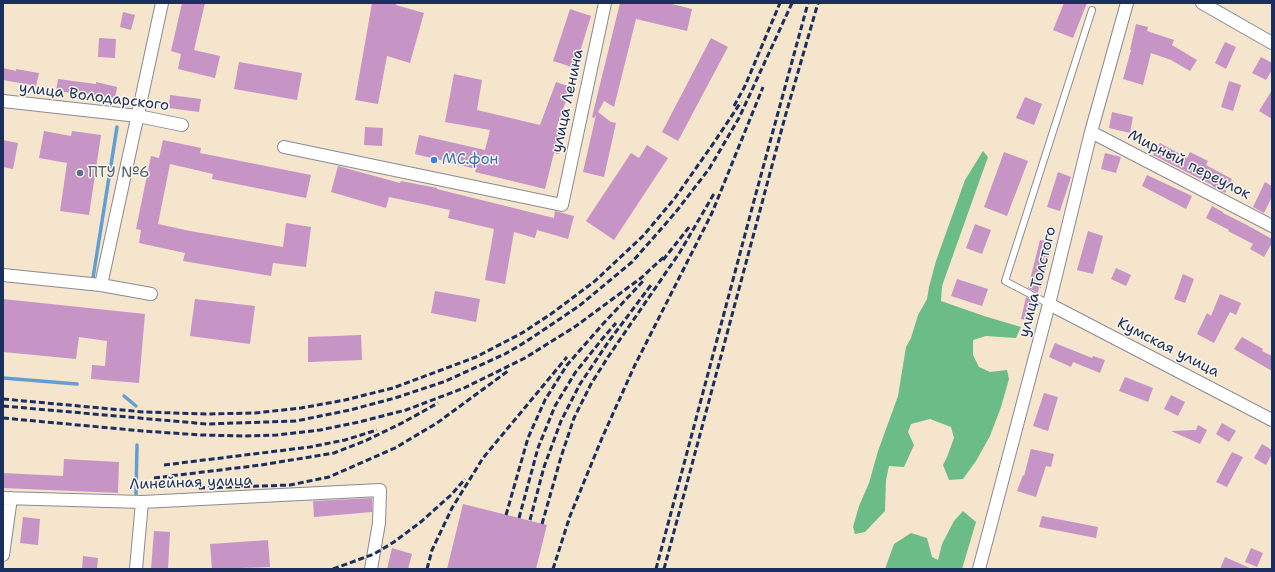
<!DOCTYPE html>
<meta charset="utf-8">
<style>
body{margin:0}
#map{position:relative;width:1275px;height:572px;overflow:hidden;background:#f5e5cd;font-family:"Shantell Sans",sans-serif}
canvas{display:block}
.frame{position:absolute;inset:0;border:4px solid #1b2f5e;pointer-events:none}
</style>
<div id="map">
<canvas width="1275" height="572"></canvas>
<div class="frame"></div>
</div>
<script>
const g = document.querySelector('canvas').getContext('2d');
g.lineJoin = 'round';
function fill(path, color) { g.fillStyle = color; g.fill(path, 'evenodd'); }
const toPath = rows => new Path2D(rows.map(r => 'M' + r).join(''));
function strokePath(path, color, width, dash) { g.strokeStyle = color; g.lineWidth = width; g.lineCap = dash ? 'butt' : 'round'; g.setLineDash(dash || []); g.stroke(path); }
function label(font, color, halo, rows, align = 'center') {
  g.font = font + ' "Shantell Sans",sans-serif'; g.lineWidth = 3; g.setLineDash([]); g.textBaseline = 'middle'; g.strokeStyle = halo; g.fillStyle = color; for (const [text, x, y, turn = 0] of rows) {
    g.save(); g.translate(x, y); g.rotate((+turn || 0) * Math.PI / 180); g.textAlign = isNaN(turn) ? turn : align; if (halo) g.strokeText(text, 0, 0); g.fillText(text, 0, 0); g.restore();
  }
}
fill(toPath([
 [983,151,988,157,942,286,941,301,984,316,1021,327,1016,338,986,336,973,340,973,355,979,367,990,372,1007,370,1009,379,1001,407,990,436,976,461,963,479,949,480,943,465,947,457,954,438,951,427,930,419,911,424,908,432,914,445,904,467,889,466,886,480,885,511,865,532,855,534,853,527,859,506,869,483,878,451,898,396,906,347,911,338,918,315,927,299,929,287,936,261,965,180],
 [963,511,976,522,962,569,885,569,894,544,911,533,927,538,932,557,938,560,942,544,954,521]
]), '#6cbc88');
strokePath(toPath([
 [93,278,117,127],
 [3,378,77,384],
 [124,396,136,406],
 [136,494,137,445]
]), '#639ed3', 3.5);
fill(toPath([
 [182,3,205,3,194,50,220,56,215,78,178,69,181,54,171,51],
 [372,3,396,3,396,5,424,13,410,63,387,56,378,104,355,100],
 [620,3,668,3,692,9,687,31,636,19,614,107,604,101,598,112,611,122,616,123,604,177,583,172,596,115,594,118,592,117],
 [1064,3,1087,3,1073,38,1053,30],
 [570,9,591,16,575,68,553,61],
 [123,12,135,15,131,30,120,27],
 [1136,24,1148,27,1147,31,1174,40,1172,45,1197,60,1190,71,1171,60,1151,53,1143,85,1123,79,1131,50,1130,50],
 [99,38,116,39,115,58,98,57],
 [711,38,728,47,678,141,662,132],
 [1225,42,1236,47,1226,69,1215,63],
 [1261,57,1272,63,1272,70,1266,80,1252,73],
 [239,62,302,73,297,100,234,89],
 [3,68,16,71,16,69,39,73,36,86,3,80],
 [454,74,482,80,477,110,540,125,556,82,571,87,556,129,564,131,559,154,554,153,545,189,475,172,476,169,415,154,419,135,485,150,490,130,445,122],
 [58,79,96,84,96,82,117,87,115,99,82,93,82,94,56,91],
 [1229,81,1241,85,1233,111,1221,107],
 [1272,90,1272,119,1259,111],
 [170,95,201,99,199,112,169,108],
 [1025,97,1042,104,1034,125,1016,118],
 [1112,112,1133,117,1130,133,1109,128],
 [365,127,383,128,382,146,364,145],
 [44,131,71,136,72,131,101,135,89,215,60,211,67,163,39,158],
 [3,140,18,143,13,169,3,167],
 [163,140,201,148,200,153,311,175,306,198,212,179,213,174,170,164,158,224,190,231,283,247,286,223,311,227,306,267,273,263,271,276,183,261,185,253,139,243,141,230,136,229,151,156,159,158],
 [1160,143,1187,158,1190,152,1208,161,1206,165,1232,179,1225,193,1212,186,1212,185,1153,155],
 [647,145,668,158,614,240,586,221,631,153,639,158],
 [1004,152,1028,161,1007,216,984,207],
 [1105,153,1121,157,1116,173,1101,169],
 [338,166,400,183,401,181,437,188,437,189,554,218,555,211,574,216,568,239,537,230,535,238,514,232,505,284,485,280,494,229,448,218,450,210,389,197,386,208,331,192],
 [1058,172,1071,177,1060,211,1047,207],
 [1147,175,1192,196,1186,209,1142,186],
 [1265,182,1272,186,1272,197,1264,213,1253,207],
 [1212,206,1223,212,1223,213,1245,224,1272,239,1272,243,1264,257,1250,249,1253,244,1228,231,1229,230,1206,218],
 [975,224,991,230,982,254,966,248],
 [1088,231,1103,236,1093,274,1077,270],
 [1040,240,1052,242,1041,288,1039,287,1038,293,1028,288],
 [1116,268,1131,275,1126,286,1111,279],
 [1183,274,1194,279,1185,303,1174,299],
 [957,279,988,289,982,306,951,296],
 [435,291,480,299,476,322,431,313],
 [1220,294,1241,303,1236,315,1230,312,1214,343,1197,334,1207,313,1211,316],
 [1026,297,1036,302,1032,321,1021,319],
 [3,299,145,314,139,383,91,379,92,365,105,366,107,341,79,337,76,359,3,352],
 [195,299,255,306,250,344,190,336],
 [361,335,362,360,308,362,308,337],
 [1242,337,1263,349,1262,351,1272,356,1272,371,1234,349],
 [1055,343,1092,358,1093,356,1105,360,1100,373,1073,362,1071,367,1049,357],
 [1125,377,1153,388,1148,402,1119,391],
 [1044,393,1058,397,1048,431,1033,426],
 [1171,395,1185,402,1178,416,1164,409],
 [1222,423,1236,431,1229,442,1216,434],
 [1198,425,1207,430,1200,444,1171,431,1196,430],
 [1262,444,1272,450,1272,454,1266,465,1254,458],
 [1031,449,1054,454,1051,467,1046,466,1036,497,1017,491,1023,475,1024,476],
 [1232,452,1243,457,1227,487,1216,482],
 [64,459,119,462,118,493,3,488,3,473,63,476],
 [372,498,372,512,314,517,313,501],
 [463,504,547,525,536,569,447,569],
 [1042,516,1098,527,1096,538,1039,527],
 [23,517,40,519,38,545,20,543],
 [154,531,170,532,168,569,151,569],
 [268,540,270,567,212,569,210,544],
 [392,548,412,554,408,569,387,569],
 [1251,548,1263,553,1257,567,1245,562],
 [83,556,98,558,97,569,82,569],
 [1225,557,1252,569,1220,569]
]), '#c794c6');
const lane = toPath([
 [1049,304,1005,281,1092,10]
]);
const street = toPath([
 [1202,3,1272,43],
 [3,101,138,116,182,125],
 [1091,132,1272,226],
 [284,147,562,205,605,3],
 [3,275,101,285,151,294],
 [101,285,162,3],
 [1049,304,1272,420],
 [3,498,142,502,380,490,379,523,371,569],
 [3,555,11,498],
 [136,569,142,502],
 [979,569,1049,304,1091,132,1127,3]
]);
strokePath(lane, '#888a96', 8);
strokePath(street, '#888a96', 14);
strokePath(lane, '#fff', 6);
strokePath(street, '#fff', 12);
strokePath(toPath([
 [734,106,745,86,780,3],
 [663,260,690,226],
 [3,399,144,412,206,414,255,413,301,408,345,400,393,388,476,357,522,333,551,314,595,281,643,236,675,198,715,141,741,102],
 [3,406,207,424,296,421,350,410,395,398,446,381,505,354,527,341,579,306,632,262,675,213,709,169,739,118,792,3],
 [3,418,143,431,201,435,244,436,277,435,320,430,359,422,406,410,464,388,525,358,576,326,641,278,666,255],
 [164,465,310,447,345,440,377,430],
 [154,478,261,465,334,453,365,441,404,422,438,403],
 [199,488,290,485,329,477,395,448,437,423,508,371],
 [506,515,528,438,545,400,567,365,602,325,645,279],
 [519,518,538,448,555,406,575,373,603,338,616,323],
 [530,520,544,467,561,421,580,384,609,341,651,285],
 [542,524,561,457,574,418,591,384,608,357,680,252,715,192],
 [333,569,374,554,394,542,422,521,451,495,465,479],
 [427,569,432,550,452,508,483,458,567,357],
 [553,569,570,516,602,438,634,367,712,213,763,87],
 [656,569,755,197,808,3],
 [664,569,785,117,818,3]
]), '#1b2f5e', 3, [6, 3]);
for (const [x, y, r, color] of [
 [434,160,4,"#3f7fe0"],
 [80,173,4,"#5c6f8a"]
]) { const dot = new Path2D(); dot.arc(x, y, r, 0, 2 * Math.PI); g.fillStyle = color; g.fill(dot); strokePath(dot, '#fbf7ec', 1.5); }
label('15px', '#1b2f5e', '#fbf7ec', [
 ["улица Володарского",94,97,7],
 ["улица Ленина",568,101,-78],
 ["Мирный переулок",1189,165,27],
 ["улица Толстого",1038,282,-76],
 ["Кумская улица",1168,348,27],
 ["Линейная улица",191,483,-2]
]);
label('15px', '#366cbe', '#fbf7ec', [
 ["МС.фон",442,160]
], 'left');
label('15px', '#4e5e75', '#fbf7ec', [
 ["ПТУ №6",88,173]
], 'left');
</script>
